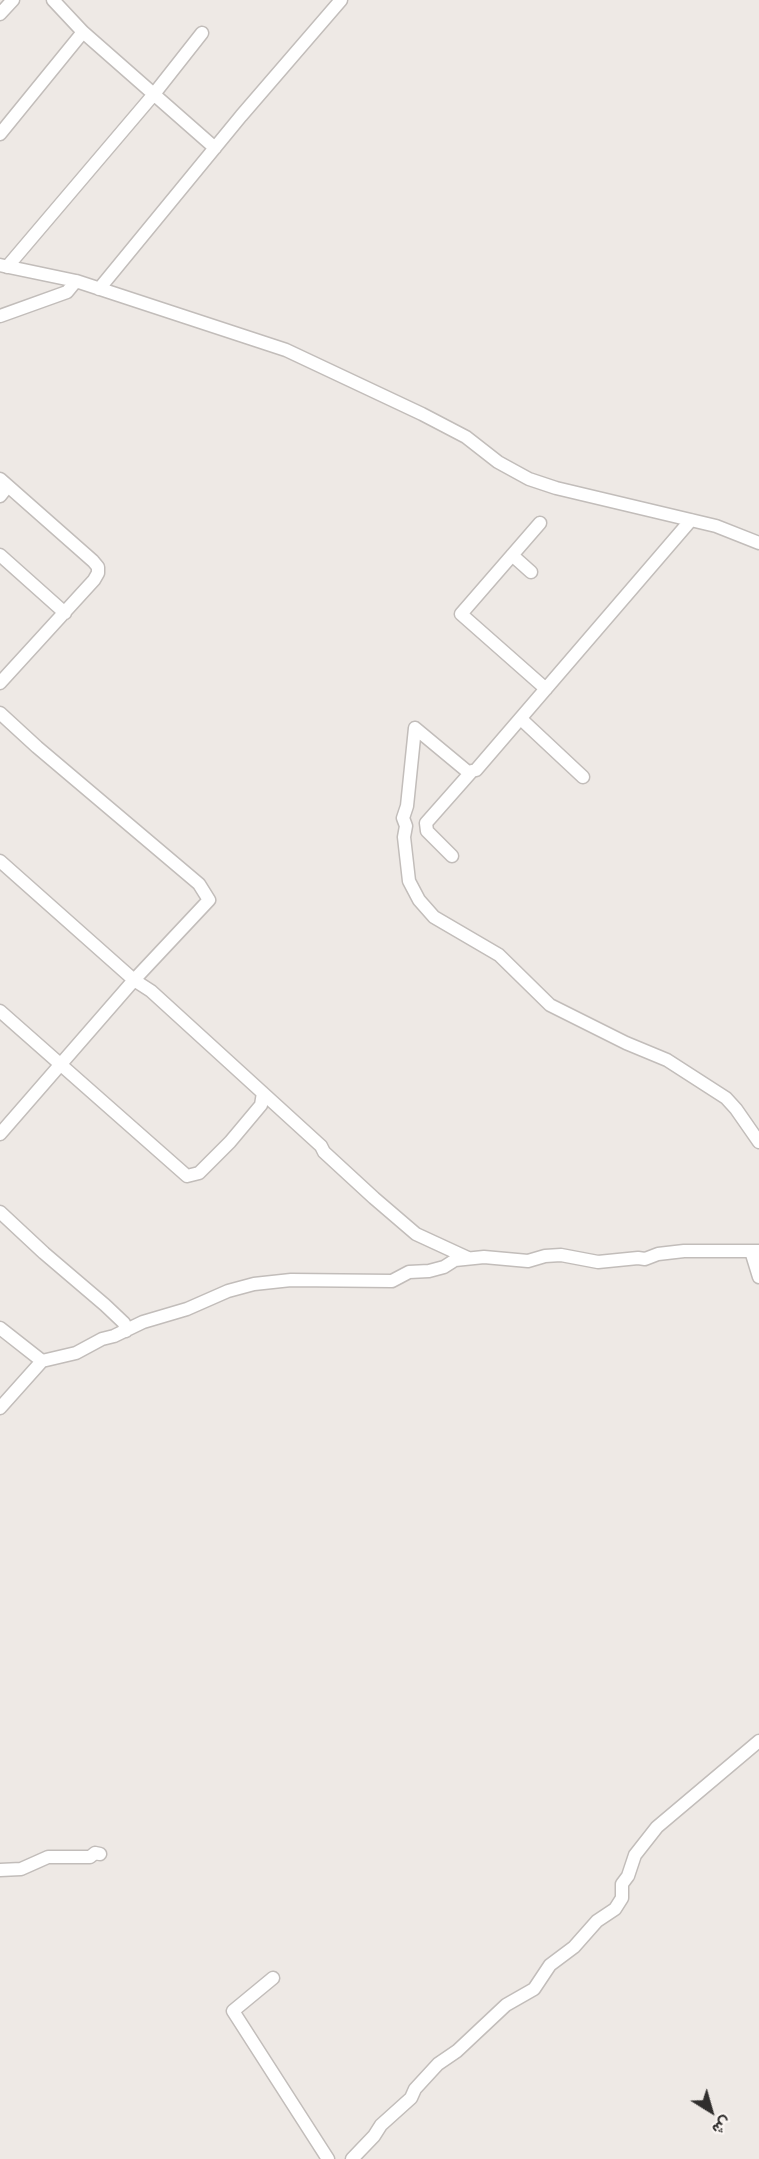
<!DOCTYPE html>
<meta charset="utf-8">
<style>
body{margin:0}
#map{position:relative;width:759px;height:2159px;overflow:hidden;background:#eee9e5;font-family:Jost,Vazirmatn,sans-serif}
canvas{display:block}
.north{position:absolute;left:681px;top:2081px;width:60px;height:60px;-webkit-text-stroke:4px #fbf6f3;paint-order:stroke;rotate:143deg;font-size:16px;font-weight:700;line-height:24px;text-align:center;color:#302e2d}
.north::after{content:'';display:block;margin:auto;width:21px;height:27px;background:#302e2d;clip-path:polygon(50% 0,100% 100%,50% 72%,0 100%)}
</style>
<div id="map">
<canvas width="759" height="2159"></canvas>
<div class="north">ش</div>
</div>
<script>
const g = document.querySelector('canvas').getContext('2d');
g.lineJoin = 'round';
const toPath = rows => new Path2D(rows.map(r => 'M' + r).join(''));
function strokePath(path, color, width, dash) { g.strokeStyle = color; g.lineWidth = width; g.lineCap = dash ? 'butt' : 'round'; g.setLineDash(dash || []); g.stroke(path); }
const minor = toPath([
 [53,0,83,32,215,148],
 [0,14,13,0],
 [0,134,83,32],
 [0,265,76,281,286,350,422,414,466,437,498,462,529,479,556,488,716,526,759,543],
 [7,267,154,94,202,33],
 [99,289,241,116,341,0],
 [0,316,67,292,76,281],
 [0,479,93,561,98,567,98,573,94,580,0,683],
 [0,496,8,486],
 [540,523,461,614,546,689],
 [0,555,65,613],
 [512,555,531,572],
 [0,713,37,747,199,884,209,900,134,980,0,861],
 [521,719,583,777],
 [415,728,407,806,403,818,406,826,404,837,409,881,419,900,434,917,499,955,550,1005,626,1043,667,1060,726,1098,736,1109,759,1142],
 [415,728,468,772,476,770,691,520],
 [452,856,427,831,426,823,472,771],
 [0,1011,187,1176,199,1173,230,1142,261,1105,263,1093],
 [0,1134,134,980,151,991,321,1146,324,1152,374,1198,416,1234,468,1258],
 [0,1212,44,1253,105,1305,124,1323,126,1331],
 [751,1251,759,1277],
 [0,1328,42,1361,0,1408],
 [42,1361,76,1353,102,1339,114,1336,143,1322,187,1309,228,1291,254,1284,291,1280,392,1281,409,1272,429,1271,444,1267,455,1260,484,1257,528,1261,545,1256,561,1255,598,1262,638,1258,645,1259,658,1254,684,1251,759,1251],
 [0,1870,21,1869,48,1857,90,1857,95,1853,100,1854],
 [273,1978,233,2011,328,2159],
 [352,2159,374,2136,381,2125,411,2098,415,2089,438,2064,457,2051,506,2005,534,1989,550,1965,574,1947,597,1921,615,1909,622,1898,622,1884,628,1876,635,1855,657,1827,759,1741]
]);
strokePath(minor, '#c2bdba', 15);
strokePath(minor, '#fff', 12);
</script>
